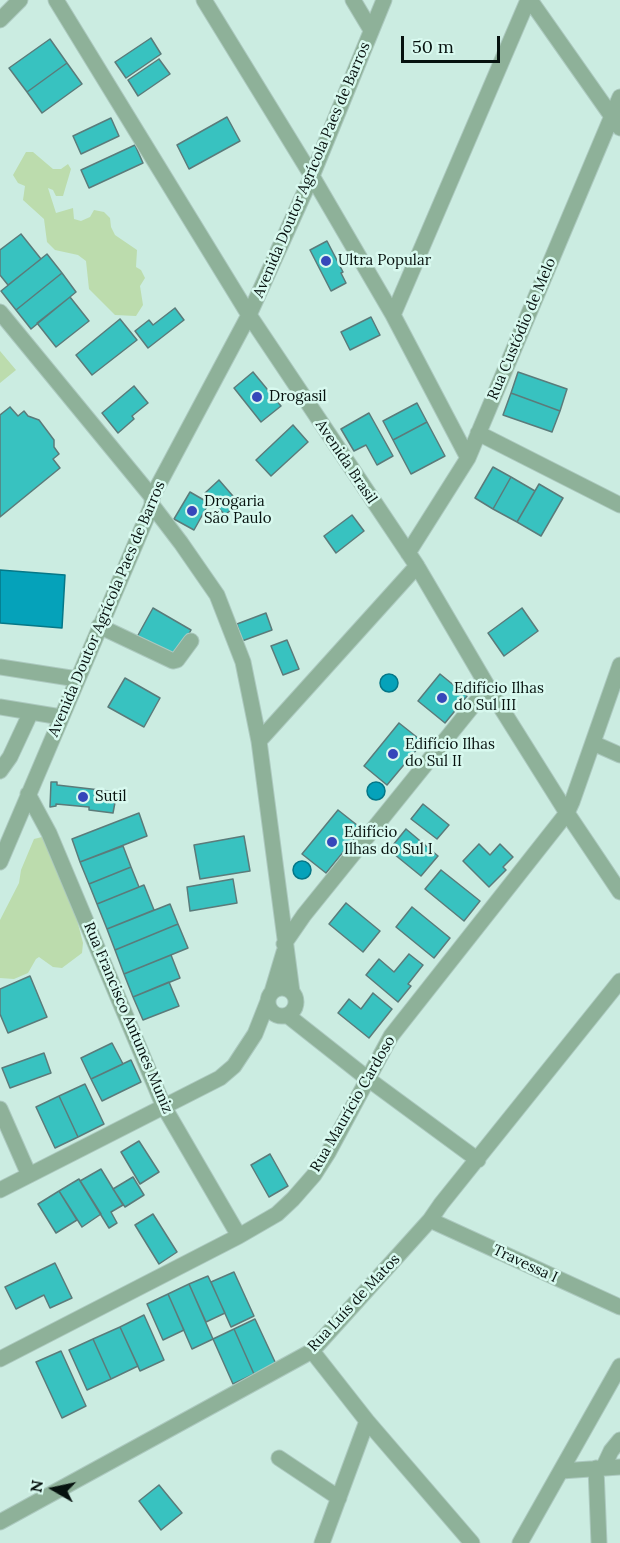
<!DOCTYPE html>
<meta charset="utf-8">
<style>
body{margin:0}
#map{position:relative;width:620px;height:1543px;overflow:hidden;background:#cbece1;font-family:Lora,serif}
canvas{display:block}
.north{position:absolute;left:24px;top:1459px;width:60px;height:60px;-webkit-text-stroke:4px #d8f9ef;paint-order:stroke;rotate:279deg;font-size:16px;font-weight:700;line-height:24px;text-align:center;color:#07120f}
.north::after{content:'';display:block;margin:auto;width:21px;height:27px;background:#07120f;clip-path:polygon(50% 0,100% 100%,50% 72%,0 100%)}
.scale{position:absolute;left:401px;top:36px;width:99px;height:27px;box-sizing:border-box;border:3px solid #07120f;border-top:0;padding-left:8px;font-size:18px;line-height:21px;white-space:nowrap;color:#07120f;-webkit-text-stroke:4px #d8f9ef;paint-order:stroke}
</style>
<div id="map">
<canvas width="620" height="1543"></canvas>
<div class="north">N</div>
<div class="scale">50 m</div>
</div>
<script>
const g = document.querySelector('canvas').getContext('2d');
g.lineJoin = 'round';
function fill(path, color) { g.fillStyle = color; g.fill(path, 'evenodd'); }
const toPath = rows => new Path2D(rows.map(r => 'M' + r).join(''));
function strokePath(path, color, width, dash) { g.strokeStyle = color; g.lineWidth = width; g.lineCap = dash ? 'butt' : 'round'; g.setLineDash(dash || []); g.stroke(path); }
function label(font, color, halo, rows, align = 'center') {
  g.font = font + ' Lora,serif'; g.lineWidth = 5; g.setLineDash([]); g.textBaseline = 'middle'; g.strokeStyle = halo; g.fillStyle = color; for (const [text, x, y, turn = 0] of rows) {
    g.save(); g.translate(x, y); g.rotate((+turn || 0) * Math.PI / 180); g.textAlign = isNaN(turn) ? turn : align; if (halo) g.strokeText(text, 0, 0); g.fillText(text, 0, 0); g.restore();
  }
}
fill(toPath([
 [26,152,33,152,53,169,61,169,68,164,71,169,63,196,56,196,53,190,48,188,56,213,73,208,74,219,81,221,90,217,94,210,104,212,110,218,111,227,115,235,137,250,136,267,141,270,145,278,140,286,143,305,136,316,115,315,89,289,86,261,78,255,55,250,47,242,44,219,23,200,25,186,18,183,13,175],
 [0,351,16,370,0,383],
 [42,837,76,916,83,943,82,953,62,968,53,967,39,957,36,959,28,973,14,979,0,978,0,920,19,883,21,870,34,839]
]), '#bcdcad');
const water = toPath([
 [0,570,65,575,62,628,0,623,0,570],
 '380 683a9 9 0 1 1 18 0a9 9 0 1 1-18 0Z',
 '367 791a9 9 0 1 1 18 0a9 9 0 1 1-18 0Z',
 '293 870a9 9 0 1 1 18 0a9 9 0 1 1-18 0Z'
]);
fill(water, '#05a2ba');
strokePath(water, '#067787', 1.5);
const building = toPath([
 [151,38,161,54,126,78,115,62,151,38],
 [50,39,67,63,27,92,9,68,50,39],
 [159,59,170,74,138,96,128,80,159,59],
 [67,63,82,84,42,113,27,92,67,63],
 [227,117,240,141,189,169,177,145,227,117],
 [111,118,119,136,81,154,73,136,111,118],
 [135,145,143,163,89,188,81,170,135,145],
 [21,234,41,259,8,285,0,275,0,250,21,234],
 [327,241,343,272,341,273,346,283,331,291,310,250,327,241],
 [47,254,62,273,16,310,1,291,47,254],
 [62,273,76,292,31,329,16,310,62,273],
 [70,297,89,321,56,347,37,323,70,297],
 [175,308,184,320,148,348,135,331,149,320,153,325,175,308],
 [371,317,380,335,350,350,341,332,371,317],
 [120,319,137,340,92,375,76,355,120,319],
 [253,372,281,406,261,422,234,388,253,372],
 [518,372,567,389,560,411,511,393,518,372],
 [134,386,148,403,132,416,134,419,118,433,102,413,134,386],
 [511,393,560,411,552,432,503,415,511,393],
 [417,403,427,422,393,440,383,421,417,403],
 [10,407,18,416,24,411,28,416,39,420,54,440,54,447,59,454,53,459,60,468,0,517,0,415,10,407],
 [369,413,393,456,377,465,366,445,354,451,341,429,369,413],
 [427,422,445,456,411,474,393,440,427,422],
 [293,425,308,442,271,476,256,460,293,425],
 [493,467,511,477,493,509,475,498,493,467],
 [511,477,535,491,517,522,493,509,511,477],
 [219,480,239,503,225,515,205,493,219,480],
 [539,484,563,498,541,536,517,522,539,484],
 [190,492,209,503,194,530,174,519,190,492],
 [352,515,364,531,336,553,324,536,352,515],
 [153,608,191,630,175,659,137,637,153,608],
 [522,608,538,631,504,656,488,633,522,608],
 [266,613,272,630,242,641,237,624,266,613],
 [287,640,299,669,283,675,271,646,287,640],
 [440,674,467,696,445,723,418,701,440,674],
 [125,678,160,698,144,727,108,707,125,678],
 [399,723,423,742,387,785,364,766,399,723],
 [51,782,57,782,57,785,117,792,113,813,89,810,89,807,56,804,56,806,50,807,51,782],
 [423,804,449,825,437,839,411,819,423,804],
 [338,810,362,829,326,873,302,854,338,810],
 [139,813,147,836,80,862,72,839,139,813],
 [406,829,438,856,421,876,389,850,406,829],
 [244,836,250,871,200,879,194,845,244,836],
 [479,844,490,855,500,844,513,857,503,867,506,870,489,887,463,861,479,844],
 [123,846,131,867,89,884,80,862,123,846],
 [131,867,139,887,97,904,89,884,131,867],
 [441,870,480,901,464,921,425,889,441,870],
 [233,879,237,903,190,911,187,887,233,879],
 [144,885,154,910,107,929,97,904,144,885],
 [346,903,380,931,363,952,329,924,346,903],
 [170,904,178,924,115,950,107,929,170,904],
 [412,907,450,938,434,958,396,927,412,907],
 [178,924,188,948,124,974,115,950,178,924],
 [409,954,423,965,408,984,411,986,398,1002,366,975,379,959,394,972,409,954],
 [171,955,180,978,133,997,124,974,171,955],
 [30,976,47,1017,8,1033,0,1014,0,989,30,976],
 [169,982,179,1006,143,1020,133,997,169,982],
 [373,993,392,1009,369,1038,338,1013,349,999,361,1009,373,993],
 [112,1043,123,1064,91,1079,81,1058,112,1043],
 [44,1053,51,1073,10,1088,2,1068,44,1053],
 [131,1060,141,1082,102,1101,91,1079,131,1060],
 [85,1084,104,1124,78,1137,59,1096,85,1084],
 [59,1096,78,1137,55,1148,36,1107,59,1096],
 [139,1141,159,1172,140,1184,121,1152,139,1141],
 [270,1154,288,1186,269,1197,251,1165,270,1154],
 [101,1169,123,1205,111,1212,117,1223,109,1228,80,1181,101,1169],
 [133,1177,144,1195,125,1207,113,1189,133,1177],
 [79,1179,101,1214,82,1227,59,1191,79,1179],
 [59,1191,77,1220,56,1233,38,1204,59,1191],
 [153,1214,177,1252,159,1264,135,1225,153,1214],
 [55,1263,72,1298,50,1308,44,1295,16,1309,5,1287,55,1263],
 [234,1272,254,1316,231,1327,211,1282,234,1272],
 [208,1276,225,1313,206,1322,189,1284,208,1276],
 [189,1284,213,1339,192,1349,168,1294,189,1284],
 [168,1294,184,1330,163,1340,147,1304,168,1294],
 [144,1315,164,1360,140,1371,120,1327,144,1315],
 [255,1319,276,1364,254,1374,234,1329,255,1319],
 [120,1327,138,1366,111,1379,93,1339,120,1327],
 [234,1329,254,1374,233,1384,213,1339,234,1329],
 [93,1339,111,1379,87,1390,69,1350,93,1339],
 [61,1351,86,1406,62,1418,36,1362,61,1351],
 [159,1485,182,1513,161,1530,139,1501,159,1485]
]);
fill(building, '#38c2c0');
strokePath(building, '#5b7b7a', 1.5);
const minor = toPath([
 [56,0,249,315,417,566,488,687,567,813,620,892],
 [204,0,312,176,393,315,468,458],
 [353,0,371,30],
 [530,0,620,128],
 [0,20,20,0],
 [0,312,152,497],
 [393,315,528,0],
 [478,433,620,505],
 [152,505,181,543,217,595,243,662,259,741,292,992],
 [408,553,468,458,620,97],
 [99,626,173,661,177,660,191,641],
 [0,667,77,679],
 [0,707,61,717],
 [259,741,417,566],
 [593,743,620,755],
 [0,771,10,757,31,712],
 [28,794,49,833,164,1107,239,1236],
 [0,862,152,505,152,497,249,315,312,176,384,0],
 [284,944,304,915,488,687],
 '268 1002a14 14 0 1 1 28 0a14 14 0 1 1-28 0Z',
 [272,992,284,952],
 [287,1015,368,1079,478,1160],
 [0,1109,29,1175],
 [0,1190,220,1078,234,1066,255,1034,268,1001],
 [430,1220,620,1307],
 [312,1351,367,1421,472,1543],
 [0,1359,239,1236,277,1214,293,1199,314,1175,328,1153,391,1036,567,813,572,802,620,665],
 [279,1458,339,1498],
 [596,1468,599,1543],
 [603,1468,611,1451,620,1440],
 [561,1471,620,1467],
 [0,1522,312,1351,430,1220,441,1204,620,981],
 [322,1543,367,1421],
 [520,1543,620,1366]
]);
strokePath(minor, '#acc9bf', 17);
strokePath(minor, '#8eb199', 15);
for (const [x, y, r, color] of [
 [326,261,6,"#3647ba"],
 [257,397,6,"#3647ba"],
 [192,511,6,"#3647ba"],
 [442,698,6,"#3647ba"],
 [393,754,6,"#3647ba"],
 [83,797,6,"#3647ba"],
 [332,842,6,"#3647ba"]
]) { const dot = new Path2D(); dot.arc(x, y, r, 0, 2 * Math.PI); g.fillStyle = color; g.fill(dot); strokePath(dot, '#d8f9ef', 2); }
label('15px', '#07120f', '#d8f9ef', [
 ["Avenida Doutor Agrícola Paes de Barros",312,170,-67],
 ["Rua Custódio de Melo",522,329,-67],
 ["Avenida Brasil",346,462,56],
 ["Avenida Doutor Agrícola Paes de Barros",107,609,-67],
 ["Rua Francisco Antunes Muniz",128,1018,67],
 ["Rua Maurício Cardoso",353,1104,-60],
 ["Travessa I",525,1264,25],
 ["Rua Luís de Matos",354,1303,-47]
]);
label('15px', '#07120f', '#d8f9ef', [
 ["Ultra Popular",338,261],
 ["Drogasil",269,397],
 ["Drogaria",204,502],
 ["São Paulo",204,519],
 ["Edifício Ilhas",454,689],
 ["do Sul III",454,706],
 ["Edifício Ilhas",405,745],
 ["do Sul II",405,762],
 ["Sutil",95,797],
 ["Edifício",344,833],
 ["Ilhas do Sul I",344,850]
], 'left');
</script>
